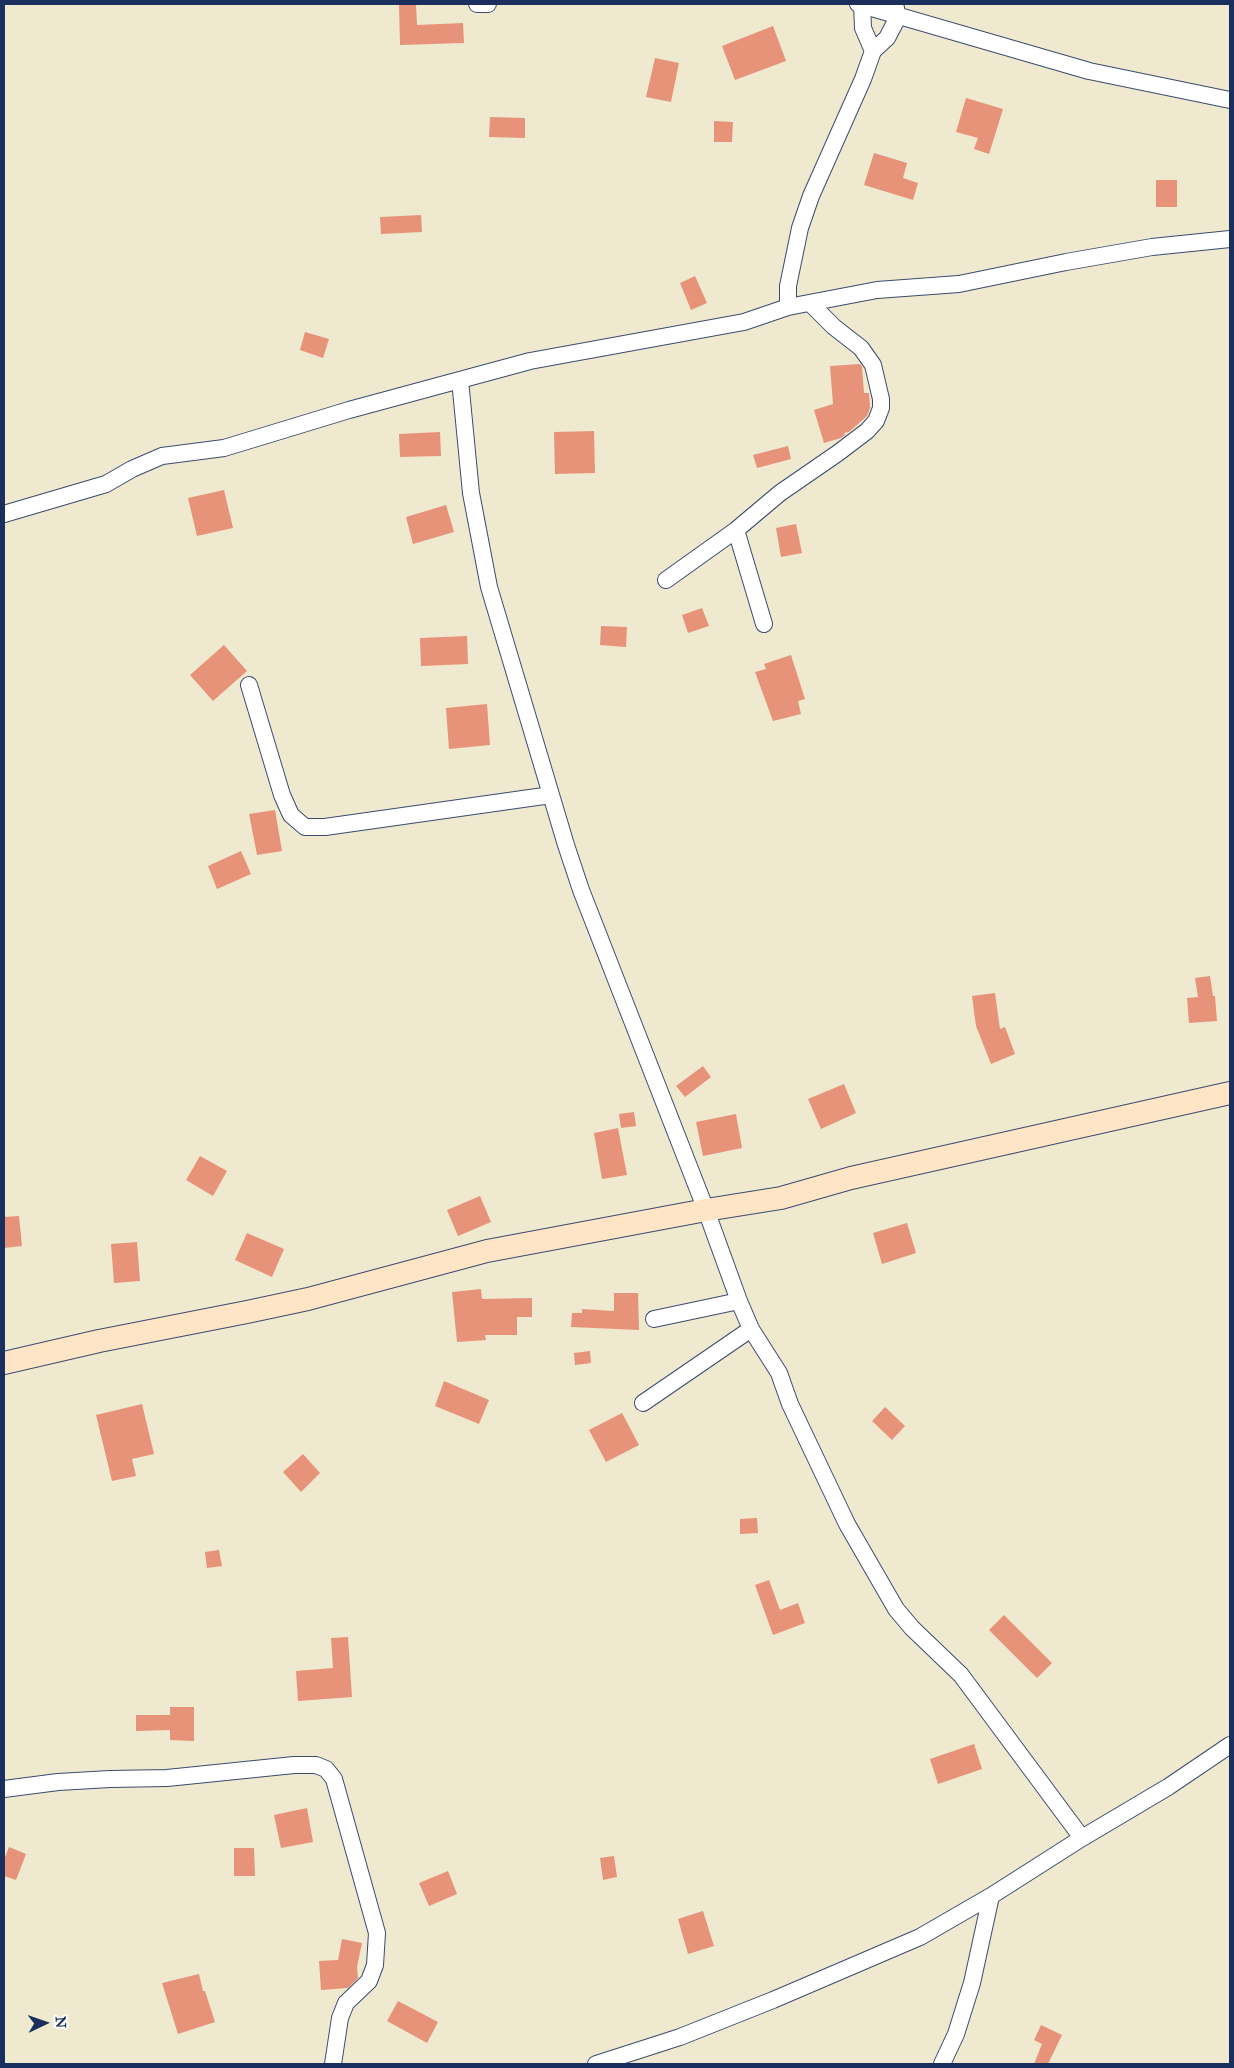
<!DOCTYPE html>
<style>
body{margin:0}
#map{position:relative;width:1234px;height:2068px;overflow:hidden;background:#efe9cf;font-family:"IM FELL Great Primer",serif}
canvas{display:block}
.frame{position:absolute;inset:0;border:5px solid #1b2f5e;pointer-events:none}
.north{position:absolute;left:20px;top:1998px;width:50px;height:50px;-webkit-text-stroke:4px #fdfcf7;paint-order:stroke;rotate:87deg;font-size:14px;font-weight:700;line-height:20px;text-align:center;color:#1b2f5e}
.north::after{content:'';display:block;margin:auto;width:18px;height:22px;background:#1b2f5e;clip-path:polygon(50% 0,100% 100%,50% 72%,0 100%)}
</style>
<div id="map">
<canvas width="1234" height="2068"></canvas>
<div class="frame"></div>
<div class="north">N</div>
</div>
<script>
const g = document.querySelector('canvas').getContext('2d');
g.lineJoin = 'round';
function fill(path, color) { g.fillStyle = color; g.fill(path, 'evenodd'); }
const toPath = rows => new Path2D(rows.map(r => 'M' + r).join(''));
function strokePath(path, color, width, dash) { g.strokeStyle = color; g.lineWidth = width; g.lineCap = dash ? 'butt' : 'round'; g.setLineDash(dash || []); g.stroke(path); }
fill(toPath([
 [399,4,416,4,417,25,463,23,464,43,400,45],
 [773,26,786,61,735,80,722,46],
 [655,58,679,63,671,102,646,97],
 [966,98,1003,109,989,154,974,149,978,138,956,132],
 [490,117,525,118,525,138,489,137],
 [714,121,733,122,732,142,714,142],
 [874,153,907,163,903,178,918,183,913,200,864,185],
 [1156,180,1177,180,1177,207,1156,207],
 [421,215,422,232,381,234,380,217],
 [695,276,707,303,691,310,680,283],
 [305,332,329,339,323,358,300,350],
 [860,364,862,367,864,393,869,393,870,408,867,416,849,432,844,433,845,435,841,438,824,443,814,410,833,404,830,366],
 [594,431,595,473,555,474,554,432],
 [440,432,441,456,400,457,399,434],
 [788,446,791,459,757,468,753,455],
 [224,490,233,528,197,536,188,498],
 [446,505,454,532,413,544,406,517],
 [796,524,802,553,781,557,776,528],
 [702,608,709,626,688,633,682,615],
 [601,626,627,627,626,647,600,645],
 [467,636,468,664,421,666,420,638],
 [224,645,247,671,213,701,190,675],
 [791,655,805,699,798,701,801,714,773,721,755,672,766,669,764,664],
 [487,704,490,745,449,749,446,708],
 [275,810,282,851,257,855,249,814],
 [241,851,251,874,217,889,208,866],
 [1210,976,1213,996,1215,996,1217,1021,1189,1023,1187,998,1198,997,1195,978],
 [995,993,1000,1029,1005,1027,1015,1054,991,1064,976,1026,972,996],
 [703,1066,711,1077,685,1097,676,1086],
 [844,1084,856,1113,821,1129,808,1099],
 [634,1112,636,1126,621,1128,619,1114],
 [736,1114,742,1148,703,1156,696,1122],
 [618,1128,627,1175,602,1179,594,1133],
 [200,1156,227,1171,213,1196,186,1180],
 [480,1196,491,1222,458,1236,447,1210],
 [19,1216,22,1246,4,1248,4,1217],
 [907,1223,916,1253,882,1264,873,1233],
 [247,1233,284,1249,272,1277,235,1260],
 [137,1242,140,1281,114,1283,111,1244],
 [481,1289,482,1299,532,1298,532,1317,517,1317,517,1335,485,1335,486,1340,457,1342,452,1292],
 [614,1293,638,1293,639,1330,571,1327,572,1313,582,1313,582,1309,614,1311],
 [590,1351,591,1363,575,1365,574,1353],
 [444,1381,489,1400,479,1424,435,1406],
 [142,1404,154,1454,132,1459,136,1476,112,1481,96,1415],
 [885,1407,905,1426,892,1440,872,1421],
 [622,1413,639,1445,606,1462,589,1430],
 [303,1454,320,1473,301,1492,283,1472],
 [757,1518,758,1533,740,1534,740,1519],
 [219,1550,222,1566,207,1568,205,1552],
 [769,1580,780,1610,798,1603,805,1623,773,1635,755,1585],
 [1004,1615,1052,1663,1037,1678,989,1630],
 [348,1637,352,1697,298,1701,296,1671,333,1668,331,1638],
 [170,1707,194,1707,194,1741,170,1740,170,1730,136,1731,136,1715,170,1715],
 [974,1744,982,1769,938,1784,930,1759],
 [307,1808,313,1842,281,1848,274,1815],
 [9,1847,26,1854,16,1880,4,1876,4,1860],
 [234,1848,254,1848,255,1876,234,1876],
 [614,1856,617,1877,603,1880,600,1858],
 [448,1871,457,1894,429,1906,419,1883],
 [703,1911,714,1946,688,1954,678,1919],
 [342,1939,362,1943,357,1967,358,1978,348,1988,321,1990,319,1961,338,1960],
 [199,1974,203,1991,205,1991,215,2022,178,2034,162,1983],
 [398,2001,438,2022,427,2043,387,2021],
 [1041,2025,1062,2035,1048,2064,1034,2064,1042,2044,1034,2040]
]), '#e79379');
const street = toPath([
 [477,4,488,4],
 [858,4,1089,71,1230,100],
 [862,4,863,28,873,51],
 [788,307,788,286,800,228,811,196,863,79,873,51,887,38,898,17,895,4],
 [460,380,471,493,489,587,566,845,581,890,706,1210,739,1301,751,1329,779,1373,790,1404,847,1524,896,1609,912,1628,961,1675,1082,1838],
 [4,514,106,484,132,469,162,456,224,448,349,410,530,361,744,322,788,307,877,290,959,284,1066,262,1152,247,1230,239],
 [736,530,764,624],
 [666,580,736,530,780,493,838,453,867,431,876,421,881,408,881,399,873,365,861,348,834,327,810,303],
 [249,685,282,795,291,815,305,827,325,827,551,795],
 [654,1319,739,1301],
 [643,1403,751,1329],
 [4,1789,58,1782,110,1779,167,1778,294,1765,316,1765,326,1769,334,1779,377,1933,375,1965,369,1981,346,2003,340,2018,333,2064],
 [596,2064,680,2037,773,2000,920,1937,991,1896,1082,1838,1168,1787,1230,1745],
 [942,2064,956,2034,972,1983,991,1896]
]);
const secondary = toPath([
 [4,1363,99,1341,247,1312,308,1299,487,1251,706,1210,781,1198,851,1178,1230,1093]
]);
strokePath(street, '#3b4b6f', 18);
strokePath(secondary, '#3b4b6f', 24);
strokePath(street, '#fff', 16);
strokePath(secondary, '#fde5c5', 22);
</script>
